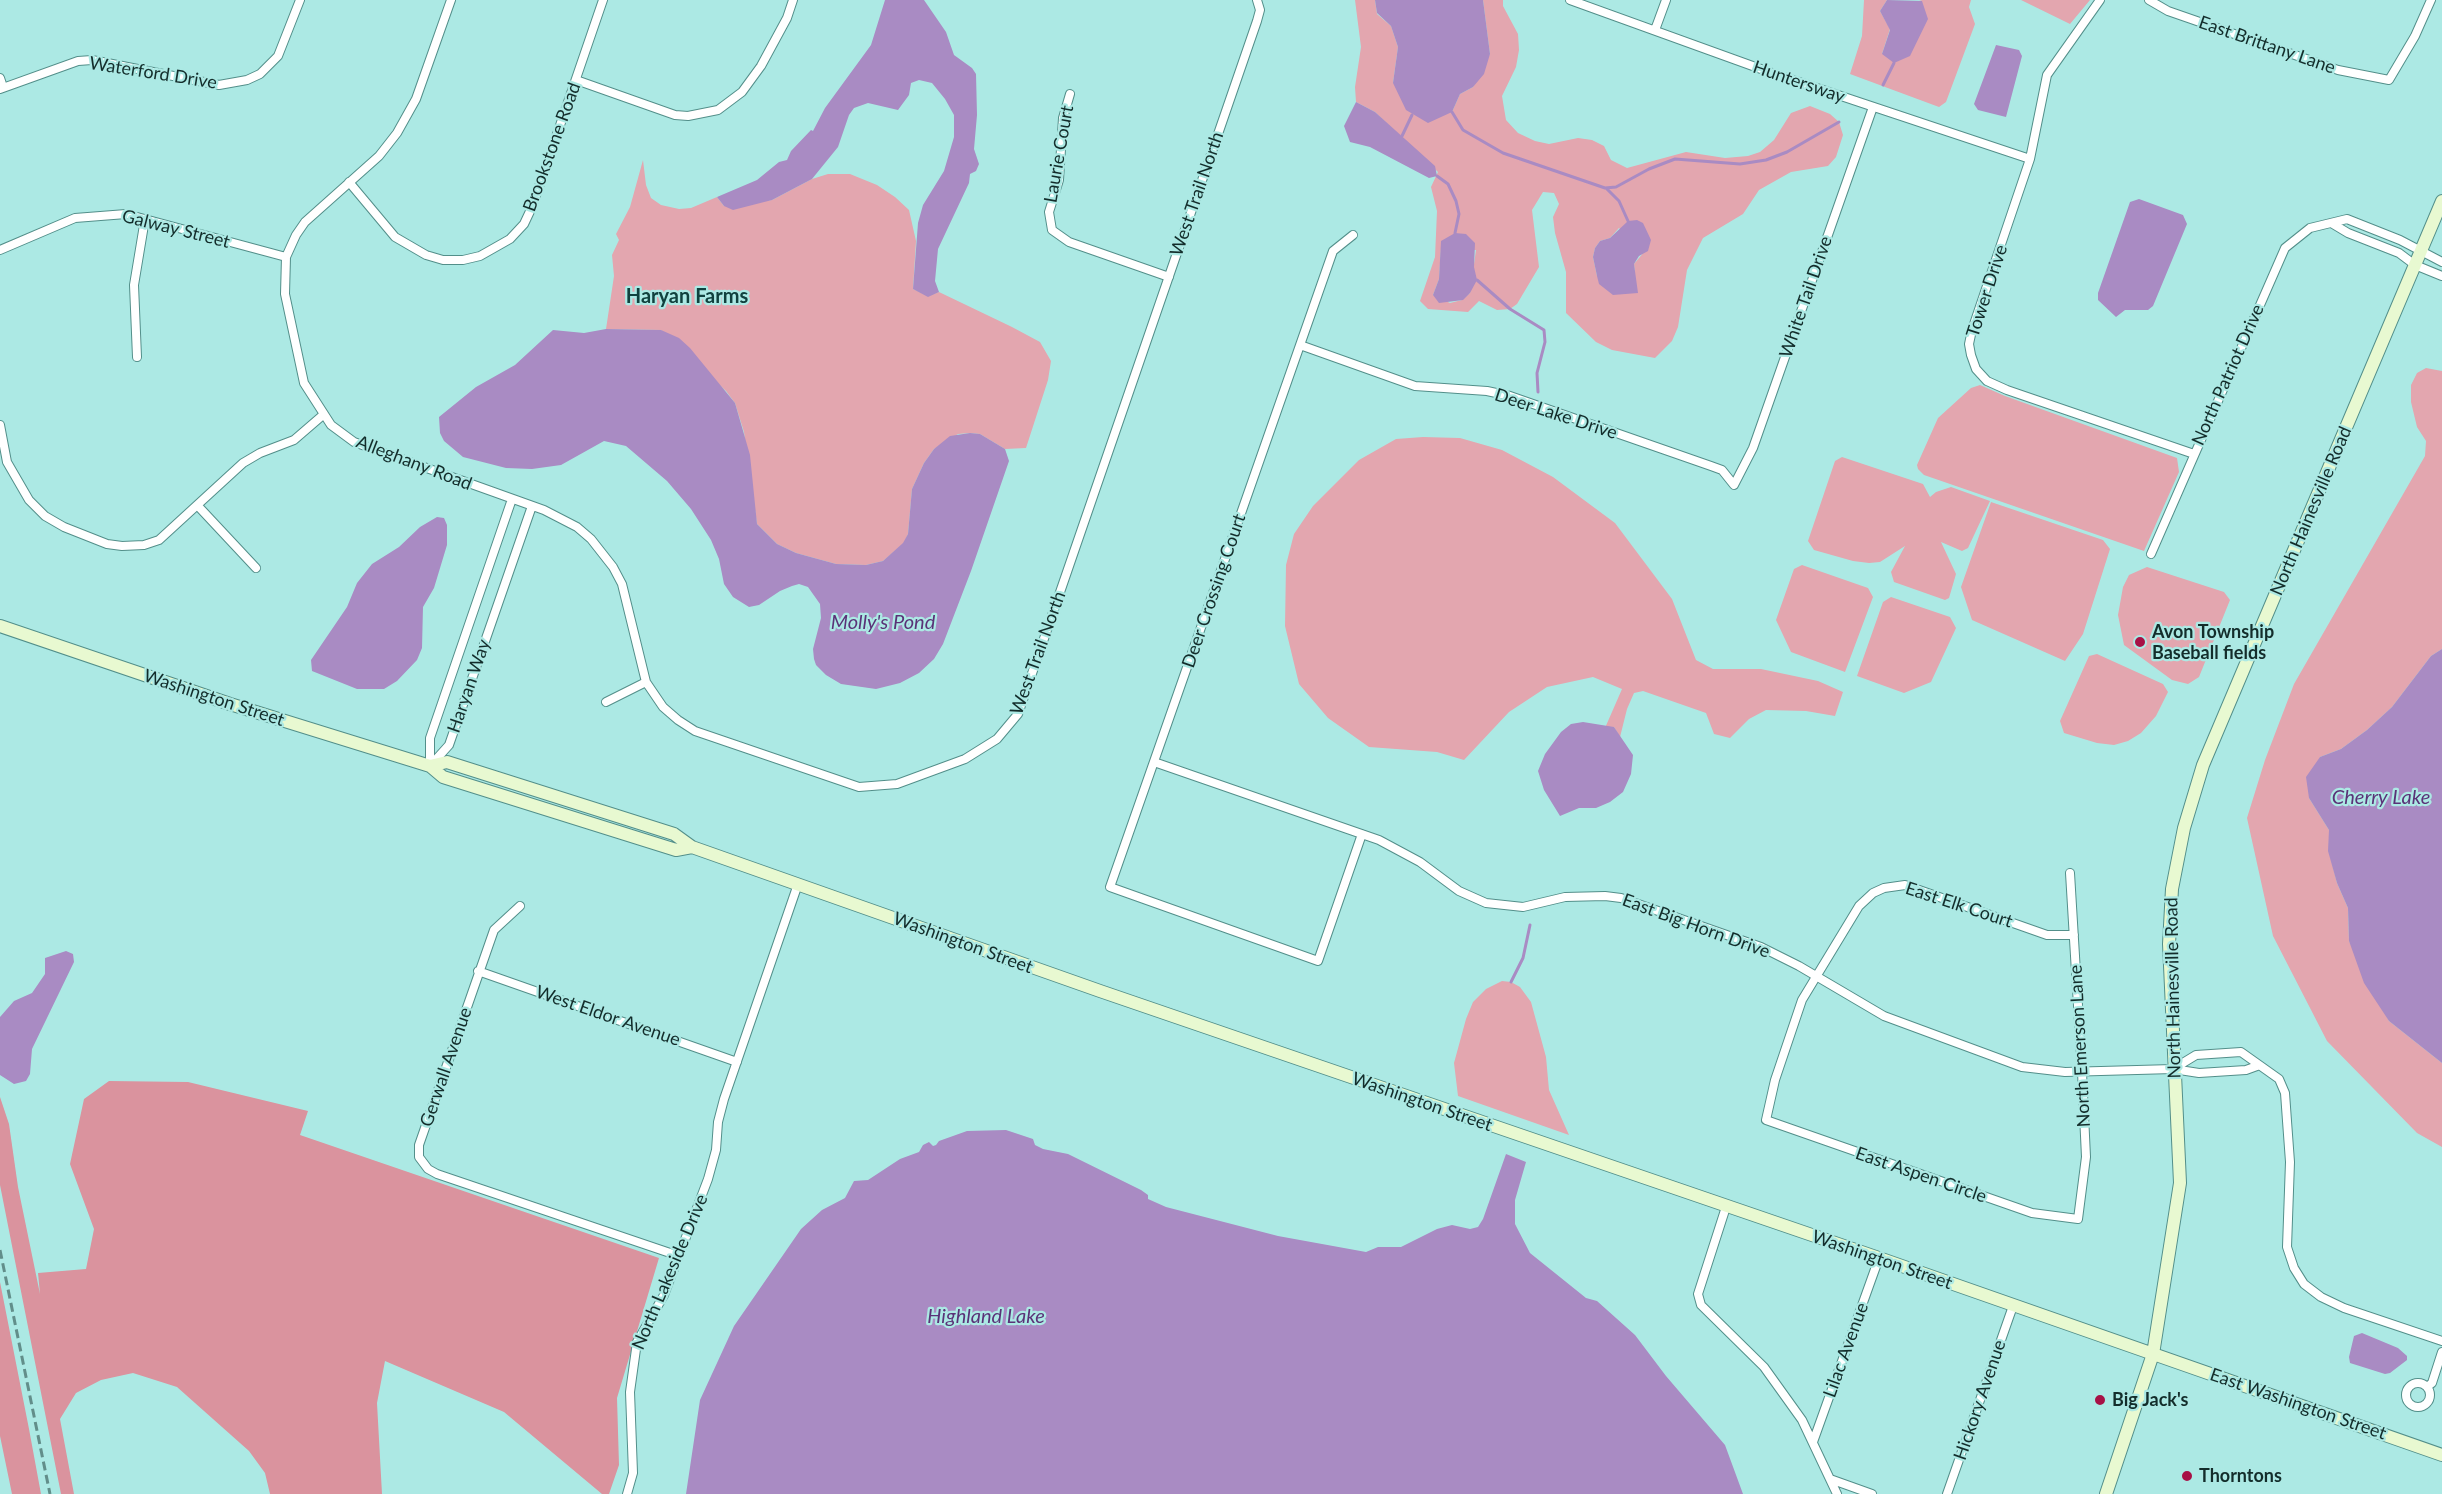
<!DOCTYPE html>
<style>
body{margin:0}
canvas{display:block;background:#ace9e4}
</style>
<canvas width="2442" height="1494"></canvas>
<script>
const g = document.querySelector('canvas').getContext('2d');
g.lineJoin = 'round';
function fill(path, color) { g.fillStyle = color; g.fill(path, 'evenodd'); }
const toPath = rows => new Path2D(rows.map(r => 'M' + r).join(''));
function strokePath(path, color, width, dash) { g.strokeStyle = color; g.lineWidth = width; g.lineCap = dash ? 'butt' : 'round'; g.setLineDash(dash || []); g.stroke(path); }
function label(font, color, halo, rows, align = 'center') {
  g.font = font + ' Lato,sans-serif'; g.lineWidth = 4.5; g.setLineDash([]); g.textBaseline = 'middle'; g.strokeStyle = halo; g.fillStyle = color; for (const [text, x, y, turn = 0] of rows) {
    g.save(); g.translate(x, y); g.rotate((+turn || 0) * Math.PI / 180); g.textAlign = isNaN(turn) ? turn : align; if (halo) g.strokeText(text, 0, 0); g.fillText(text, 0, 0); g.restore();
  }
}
fill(toPath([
 [1355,0,1375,0,1377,14,1391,26,1398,47,1393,83,1452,112,1460,94,1473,87,1490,54,1483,0,1503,0,1503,6,1518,34,1519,50,1516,67,1502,96,1506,120,1518,133,1535,141,1549,144,1578,138,1592,140,1604,146,1611,160,1627,168,1686,152,1725,158,1748,156,1760,152,1774,140,1791,113,1810,106,1830,114,1839,122,1843,135,1836,157,1828,166,1791,172,1759,190,1743,214,1703,238,1687,270,1678,327,1672,341,1655,358,1612,350,1596,342,1566,313,1566,272,1555,233,1553,217,1559,204,1554,193,1543,192,1532,210,1539,267,1517,304,1510,309,1497,310,1479,301,1468,312,1428,309,1420,301,1435,257,1437,211,1431,187,1438,172,1375,112,1356,102,1355,87,1361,47],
 [1619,228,1644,252,1634,264,1635,273,1597,276,1593,257,1595,248,1600,241,1610,238],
 [1441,248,1476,250,1470,293,1462,300,1450,303,1433,295,1439,279],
 [1864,0,1887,0,1880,11,1890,29,1882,54,1922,1,1919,0,1971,0,1969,7,1975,24,1946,102,1939,107,1850,74,1862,36],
 [2021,0,2090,0,2070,24],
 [643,160,646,185,651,198,661,205,679,209,691,208,717,197,724,206,772,200,812,179,828,174,850,174,877,185,895,197,909,210,916,241,913,289,928,296,939,292,1012,327,1040,342,1051,361,1048,380,1026,448,1005,449,980,434,970,433,958,434,934,449,924,463,912,489,908,534,904,543,883,561,866,565,836,564,796,553,777,544,757,524,744,432,735,403,726,391,661,330,606,329,614,276,612,255,619,240,616,234,630,207],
 [2426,368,2442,371,2442,649,2431,656,2392,707,2367,730,2341,749,2320,757,2309,798,2329,830,2329,851,2337,883,2348,908,2349,941,2389,1021,2442,1063,2442,1147,2417,1133,2327,1041,2273,936,2247,818,2265,760,2294,684,2425,456,2426,441,2417,427,2411,402,2411,385,2417,373],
 [1980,385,2005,396,2177,458,2179,472,2144,551,1924,475,1918,469,1917,465,1938,418,1971,388],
 [1423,437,1460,438,1502,450,1553,477,1615,523,1672,599,1696,660,1713,669,1761,669,1818,681,1843,692,1835,716,1806,711,1766,710,1749,719,1730,738,1714,734,1706,713,1643,691,1634,693,1627,709,1620,737,1614,727,1605,728,1622,689,1593,677,1547,687,1509,712,1464,760,1437,752,1369,747,1328,718,1299,684,1285,626,1286,565,1294,534,1313,506,1359,460,1396,439],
 [1842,457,1923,484,1930,497,1936,492,1951,487,1990,501,1968,548,1962,551,1941,542,1956,574,1949,598,1945,600,1894,582,1891,572,1905,546,1880,562,1869,563,1853,561,1814,550,1808,541,1835,461],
 [1991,502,2103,540,2110,549,2083,634,2065,661,1972,620,1961,587],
 [1802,565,1868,588,1873,597,1845,672,1791,652,1776,620,1794,569],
 [2147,567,2224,592,2230,600,2199,677,2188,684,2172,680,2124,645,2118,615,2123,587,2129,575],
 [1891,597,1950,617,1956,628,1931,682,1904,693,1857,676,1883,602],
 [2097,654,2163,684,2168,692,2156,716,2141,733,2128,741,2114,745,2097,743,2064,733,2060,721,2089,656],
 [1502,981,1511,982,1520,987,1531,1002,1546,1057,1549,1090,1569,1135,1458,1096,1454,1063,1466,1019,1473,1002,1486,989]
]), '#e3a6af');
fill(toPath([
 [109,1081,188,1082,308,1111,300,1135,659,1258,617,1398,619,1465,609,1494,602,1494,504,1412,385,1361,377,1403,382,1494,270,1494,265,1473,249,1451,177,1387,133,1373,101,1380,76,1393,60,1419,74,1494,61,1494,0,1185,0,1097,9,1124,18,1187,40,1294,38,1273,86,1269,94,1229,70,1164,84,1099],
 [0,1282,29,1429,41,1494,12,1494,0,1436]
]), '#da939e');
fill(toPath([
 [885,0,924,0,946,32,954,55,972,68,976,74,977,115,974,149,979,164,976,171,970,174,969,183,938,249,935,281,939,292,928,297,913,289,918,223,923,205,944,171,954,137,954,115,945,99,932,83,919,80,911,83,909,95,898,110,868,103,854,108,849,115,838,147,812,179,772,200,733,210,724,206,717,197,757,180,779,162,787,160,791,151,811,130,813,131,825,108,871,45],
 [1375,0,1483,0,1490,54,1484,74,1473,87,1460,94,1452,112,1428,123,1406,110,1393,83,1398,47,1391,26,1377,13],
 [1887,0,1922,1,1928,19,1910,56,1894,63,1882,54,1890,30,1880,11],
 [1996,45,2019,50,2022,56,2006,117,1978,110,1974,104],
 [1356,102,1375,112,1435,166,1437,176,1429,178,1370,147,1350,142,1344,126],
 [2139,199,2183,215,2187,224,2153,306,2148,310,2125,310,2116,317,2098,300,2098,293,2130,202],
 [1637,220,1643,223,1651,240,1648,251,1639,256,1634,264,1638,293,1613,295,1599,284,1597,276,1593,257,1595,248,1600,241,1610,238,1628,221],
 [1455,233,1466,234,1475,243,1474,267,1477,280,1470,293,1463,300,1439,303,1433,295,1439,279,1441,241],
 [606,329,661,330,679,338,690,348,735,403,750,455,757,524,777,544,796,553,836,564,866,565,883,561,903,543,908,534,912,489,924,463,934,449,950,436,970,433,980,434,1005,449,1009,461,971,571,943,644,934,659,919,673,900,683,876,689,841,684,826,675,816,665,814,659,813,649,821,618,820,604,808,587,799,584,792,586,780,591,759,605,749,607,733,597,724,584,719,559,711,540,691,509,667,481,626,446,604,441,561,465,532,469,506,468,463,457,444,441,440,433,439,417,476,387,515,365,553,330,584,333],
 [437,517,444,518,447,525,447,545,434,588,423,607,422,648,417,660,397,681,384,689,357,689,312,671,311,660,347,607,357,583,372,564,399,547,420,527],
 [2442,649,2442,1063,2389,1021,2364,983,2349,941,2348,908,2337,883,2328,851,2329,830,2309,798,2306,777,2320,757,2341,749,2367,730,2392,707,2431,656],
 [1583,722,1614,727,1633,755,1631,774,1623,792,1610,802,1596,808,1579,808,1560,816,1544,790,1538,771,1545,754,1561,732,1571,724],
 [66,951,73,954,74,962,32,1049,30,1074,26,1081,14,1084,0,1075,0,1017,14,1001,32,993,45,974,45,958],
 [1006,1130,1033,1139,1035,1145,1043,1149,1068,1154,1141,1190,1148,1195,1148,1199,1166,1207,1278,1236,1366,1252,1378,1247,1401,1247,1437,1229,1452,1225,1470,1229,1478,1227,1483,1219,1506,1154,1526,1162,1515,1200,1515,1224,1530,1253,1586,1298,1597,1301,1635,1335,1666,1376,1725,1445,1743,1494,686,1494,700,1400,734,1326,801,1229,822,1210,845,1198,854,1181,868,1180,900,1159,919,1152,923,1145,929,1142,933,1146,936,1145,939,1141,967,1131],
 [2362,1333,2398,1348,2407,1356,2407,1360,2390,1373,2385,1374,2350,1363,2349,1357,2354,1336]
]), '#a98bc3');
strokePath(toPath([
 [1883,85,1894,63],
 [1452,112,1463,130,1503,153,1605,188,1616,187,1649,169,1675,159,1740,164,1766,160,1787,152,1839,122],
 [1402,136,1412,115],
 [1437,176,1448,184,1456,201,1459,214,1455,233],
 [1606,188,1619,201,1628,221],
 [1477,280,1510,309,1544,330,1545,342,1537,373,1538,392],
 [1511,982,1523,958,1530,925]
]), '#a98bc3', 3);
const minor = toPath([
 [451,0,416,99,397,133,379,156,305,222,296,235,286,257,285,294,304,383,331,425,354,442,544,510,577,527,591,539,613,567,622,584,646,682,663,707,678,720,695,731,859,787,897,784,965,759,997,739,1018,714,1257,21,1260,10,1257,0],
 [1570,0,1772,73,2030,159],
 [2100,0,2047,75,2030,159,1972,330,1969,344,1971,355,1976,369,1987,381,2007,390,2194,454],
 [2149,0,2168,11,2338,70,2389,80,2415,36,2431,0],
 [1655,30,1666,0],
 [0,78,3,87],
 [576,80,675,115,688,116,718,110,742,92,761,66,787,18,793,0],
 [0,89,78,61,92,60,219,85,247,80,260,74,278,56,300,0],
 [1070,94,1063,118,1059,180,1049,212,1052,230,1069,242,1169,277],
 [349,182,395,237,426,255,443,260,463,260,480,256,510,239,524,224,532,207,603,0],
 [2333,224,2348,233,2399,253,2415,265,2442,276],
 [1353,235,1333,251,1110,887,1318,961,1362,834],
 [0,250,75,218,126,214,286,257],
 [1300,345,1415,386,1487,391,1510,396,1711,466,1722,470,1734,485,1753,448,1873,107],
 [137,357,134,285,145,219],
 [0,425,7,462,29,500,45,516,64,527,107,544,122,546,144,545,159,540,243,463,260,453,294,440,323,415],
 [198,506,256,568],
 [2151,554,2285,248,2310,228,2347,219,2400,240,2442,262],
 [606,702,646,682],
 [1154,762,1379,840,1420,862,1459,891,1486,903,1523,907,1565,897,1605,896,1621,898,1761,947,1799,966,1884,1016,2022,1067,2065,1072,2173,1069,2199,1073,2246,1070,2257,1066],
 [431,765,449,745,532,506],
 [430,766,430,738,512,499],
 [2070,873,2082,1072,2086,1157,2078,1219,2032,1213,1766,1120,1775,1080,1802,1000,1859,906,1873,893,1884,888,1905,885,2047,935,2074,935],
 [520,906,494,930,419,1145,419,1157,428,1169,437,1174,679,1256],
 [478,971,737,1062],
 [2173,1069,2196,1055,2241,1052,2279,1079,2285,1093,2287,1121,2290,1162,2287,1247,2294,1268,2304,1284,2321,1297,2344,1308,2442,1341],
 [1726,1207,1698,1294,1701,1305,1764,1367,1802,1420,1837,1494],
 '2406 1395a12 12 0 1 1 24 0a12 12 0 1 1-24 0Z',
 [2427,1387,2432,1383,2442,1352],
 [1813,1442,1879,1258],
 [1830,1479,1872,1494],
 [627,1494,633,1473,630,1392,637,1342,664,1295,708,1179,716,1150,718,1122,724,1099,798,884],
 [1947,1494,2013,1306]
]);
const secondary = toPath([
 [0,626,230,704,430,766,443,777,676,850,692,847],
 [430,766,447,762,674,834,692,847,1100,991,1879,1258,2442,1455],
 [2106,1494,2153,1354,2180,1183,2169,944,2172,889,2184,828,2203,765,2442,201]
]);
strokePath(minor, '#538f8a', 10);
strokePath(secondary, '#538f8a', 14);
strokePath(minor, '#fff', 8);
strokePath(secondary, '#e8f9d1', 12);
strokePath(toPath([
 [0,1250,50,1494]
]), '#628e8a', 3, [9, 4.5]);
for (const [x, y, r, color] of [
 [2140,642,6,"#a71146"],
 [2100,1400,6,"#a71146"],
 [2187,1476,6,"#a71146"]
]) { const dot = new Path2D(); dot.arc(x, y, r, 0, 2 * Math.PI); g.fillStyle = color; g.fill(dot); strokePath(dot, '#ace9e4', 2); }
label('18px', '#132d2b', '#ace9e4', [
 ["East Brittany Lane",2267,45,19],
 ["Waterford Drive",153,73,9],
 ["Huntersway",1799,82,19],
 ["Brookstone Road",552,147,-70],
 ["Laurie Court",1059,154,-80],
 ["West Trail North",1197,194,-71],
 ["Galway Street",176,229,14],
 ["Tower Drive",1987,291,-72],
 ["White Tail Drive",1806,297,-71],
 ["North Patriot Drive",2228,375,-66],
 ["Deer Lake Drive",1556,414,18],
 ["Alleghany Road",414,463,21],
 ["North Hainesville Road",2311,511,-67],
 ["Deer Crossing Court",1214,591,-71],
 ["West Trail North",1038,653,-70],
 ["Haryan Way",469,686,-71],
 ["Washington Street",214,698,18],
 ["East Elk Court",1959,905,18],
 ["East Big Horn Drive",1696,926,20],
 ["Washington Street",963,943,20],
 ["North Hainesville Road",2173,988,-91],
 ["West Eldor Avenue",608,1016,19],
 ["North Emerson Lane",2080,1046,-93],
 ["Gerwall Avenue",446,1067,-71],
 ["Washington Street",1422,1102,19],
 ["East Aspen Circle",1921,1175,19],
 ["Washington Street",1882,1260,19],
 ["North Lakeside Drive",670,1272,-67],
 ["Lilac Avenue",1846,1350,-70],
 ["Hickory Avenue",1980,1400,-71],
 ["East Washington Street",2298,1404,19]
]);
label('bold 18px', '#132d2b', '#ace9e4', [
 ["Avon Township",2152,632],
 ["Baseball fields",2152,653],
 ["Big Jack's",2112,1400],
 ["Thorntons",2199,1476]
], 'left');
label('bold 20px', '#11413e', '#ace9e4', [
 ["Haryan Farms",687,297]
]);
label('italic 20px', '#5a3277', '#ace9e4', [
 ["Molly's Pond",883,623],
 ["Cherry Lake",2381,798],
 ["Highland Lake",986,1317]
]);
</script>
